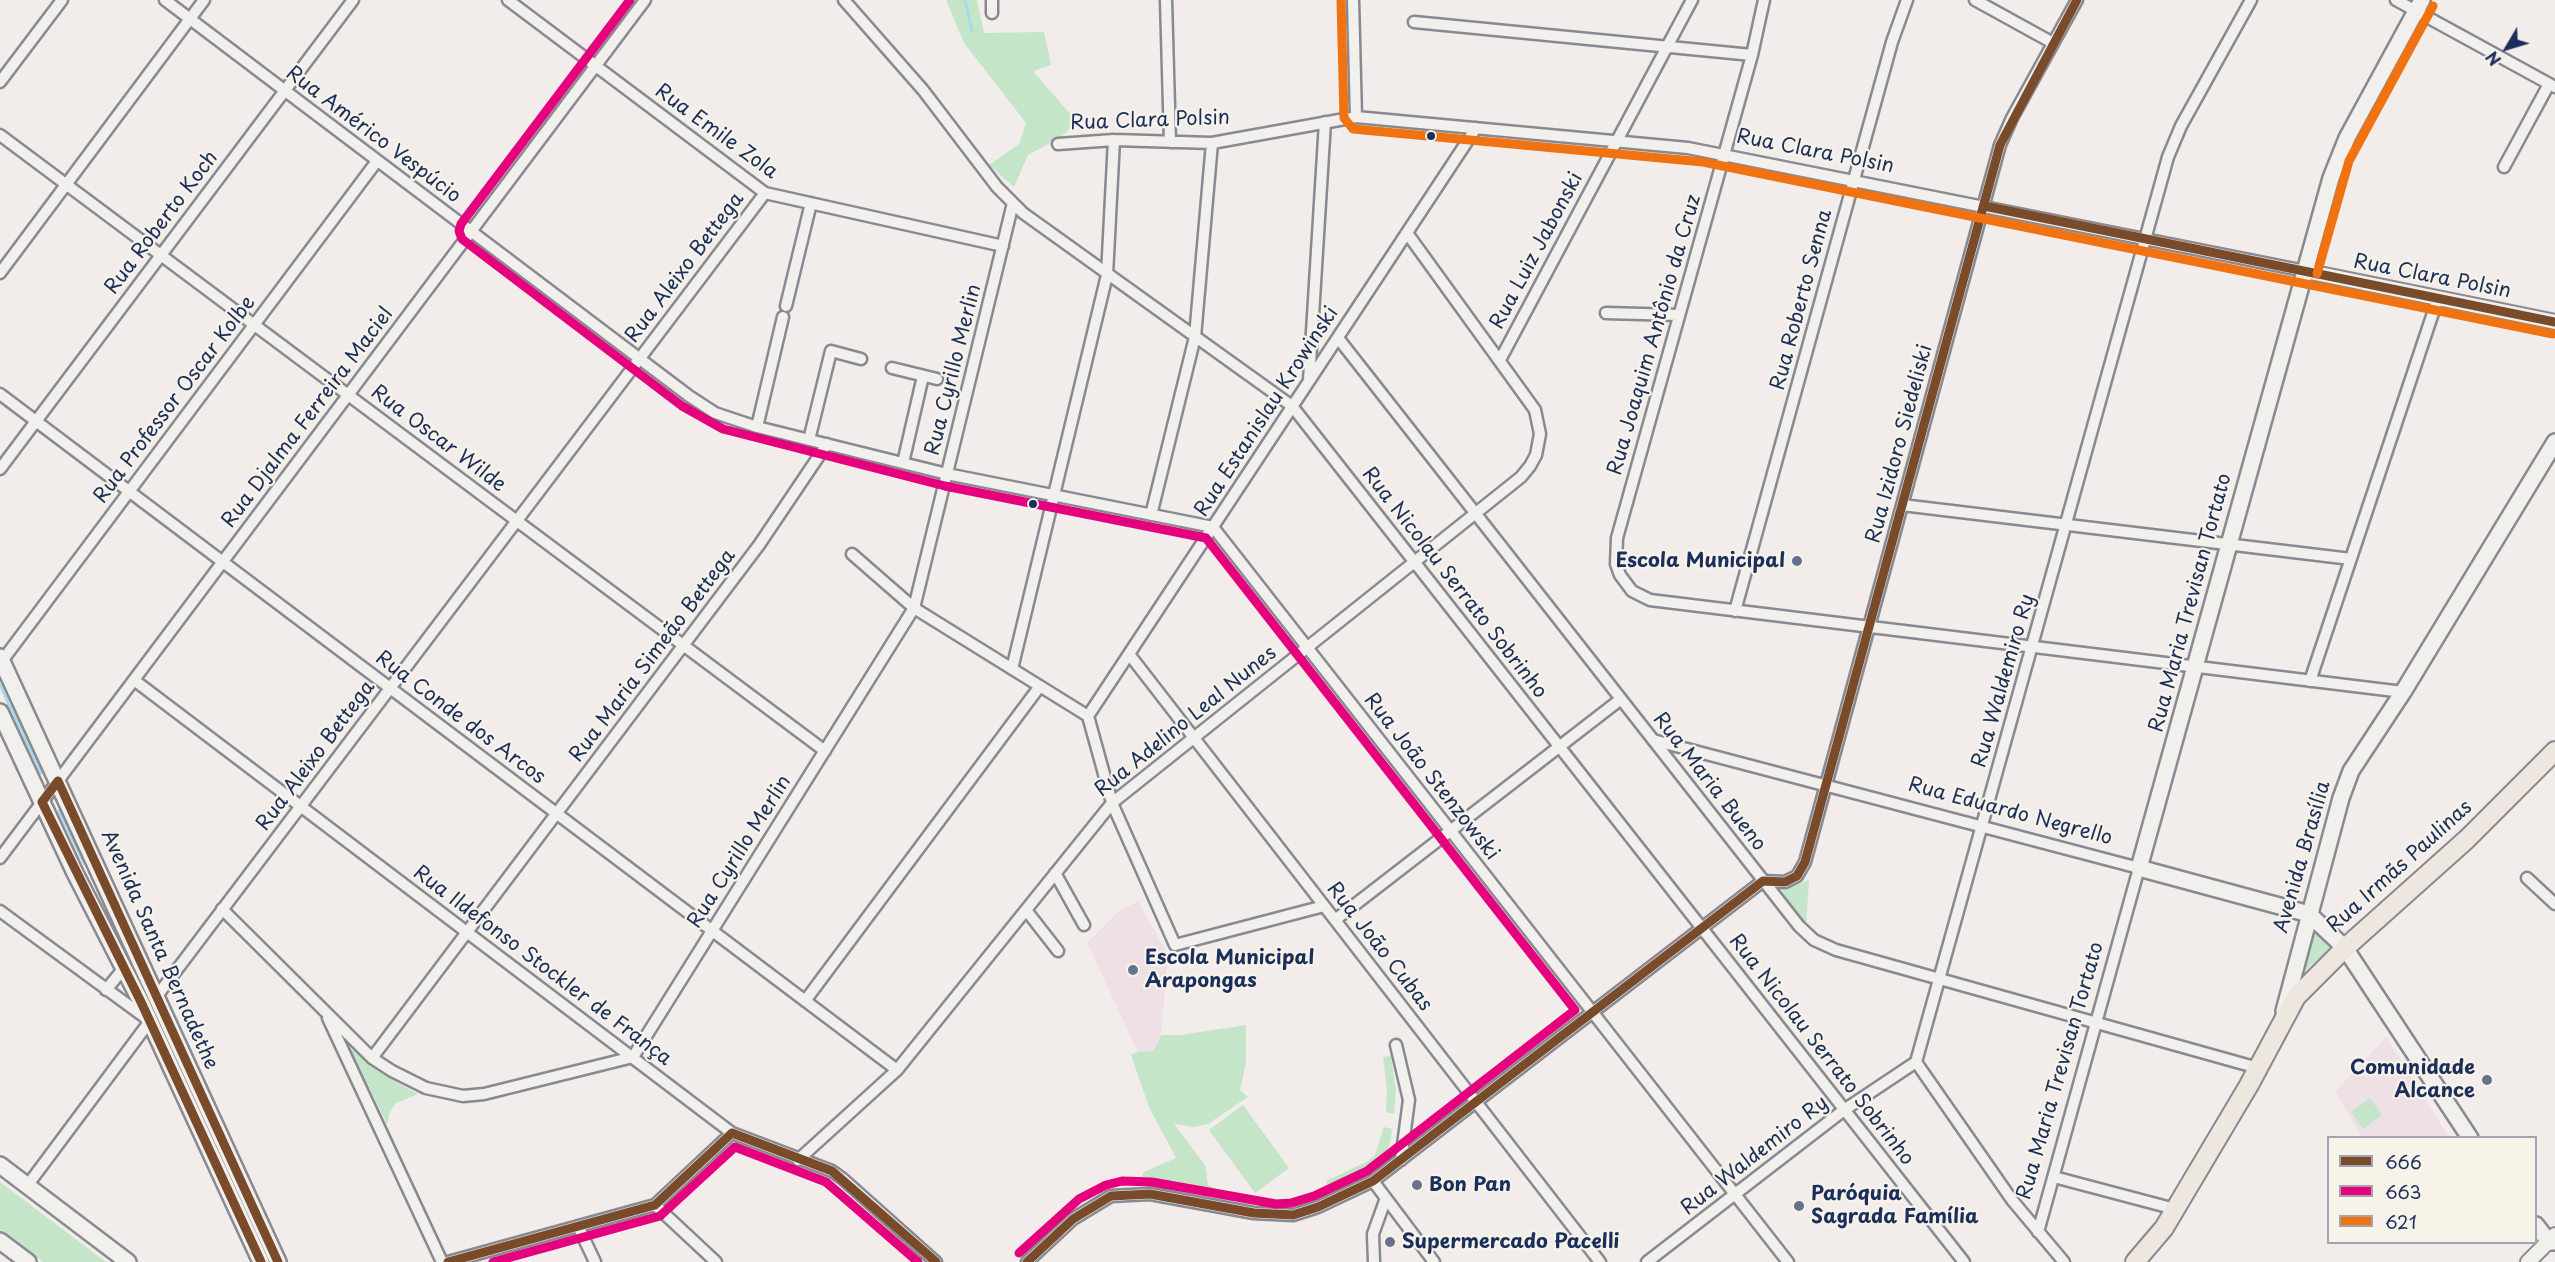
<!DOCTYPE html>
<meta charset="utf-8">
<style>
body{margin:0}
#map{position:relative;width:2555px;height:1262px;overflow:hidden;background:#f2eceb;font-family:"Playpen Sans",sans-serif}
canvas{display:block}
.legend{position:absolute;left:2327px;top:1136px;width:210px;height:108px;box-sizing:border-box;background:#f7f3e8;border:2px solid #9fa5b1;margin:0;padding:8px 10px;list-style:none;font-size:18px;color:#1b2f5e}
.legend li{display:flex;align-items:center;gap:12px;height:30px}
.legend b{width:30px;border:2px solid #9fa5b1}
.north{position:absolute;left:2477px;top:18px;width:60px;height:60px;-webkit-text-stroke:4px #f7f3e8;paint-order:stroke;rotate:232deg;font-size:16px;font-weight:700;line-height:24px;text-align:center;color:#1b2f5e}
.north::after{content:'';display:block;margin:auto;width:21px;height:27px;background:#1b2f5e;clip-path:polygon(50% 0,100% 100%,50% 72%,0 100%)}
</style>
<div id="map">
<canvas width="2555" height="1262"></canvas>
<ul class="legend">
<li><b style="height:8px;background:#7a4b2a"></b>666</li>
<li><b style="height:8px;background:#e5007d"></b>663</li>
<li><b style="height:8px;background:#f17210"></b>621</li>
</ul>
<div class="north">N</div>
</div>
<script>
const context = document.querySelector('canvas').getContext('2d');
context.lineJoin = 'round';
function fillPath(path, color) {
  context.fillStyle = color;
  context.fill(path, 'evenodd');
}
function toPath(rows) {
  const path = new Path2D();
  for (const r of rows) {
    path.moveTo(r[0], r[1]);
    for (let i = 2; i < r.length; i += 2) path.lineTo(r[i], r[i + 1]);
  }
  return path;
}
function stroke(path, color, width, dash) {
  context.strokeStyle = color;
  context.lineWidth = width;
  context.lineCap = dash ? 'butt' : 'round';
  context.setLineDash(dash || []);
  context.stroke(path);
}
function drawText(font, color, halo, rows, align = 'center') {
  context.font = font + ' "Playpen Sans",sans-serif';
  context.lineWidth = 4.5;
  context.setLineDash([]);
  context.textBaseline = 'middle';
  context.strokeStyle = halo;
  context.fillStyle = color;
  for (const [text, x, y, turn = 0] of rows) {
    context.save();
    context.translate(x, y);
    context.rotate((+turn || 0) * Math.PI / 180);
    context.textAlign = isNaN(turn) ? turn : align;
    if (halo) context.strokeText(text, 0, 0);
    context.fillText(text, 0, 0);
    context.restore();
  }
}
const built = toPath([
 [1138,901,1168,955,1161,1035,1154,1051,1138,1052,1087,943,1118,912],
 [2386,1037,2449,1137,2362,1137,2335,1092]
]);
const green = toPath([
 [946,0,977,0,984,33,1044,32,1051,65,1033,71,1077,122,1061,137,1028,155,1014,187,989,165,1019,144,1026,123,964,43],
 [1809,880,1806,927,1779,892],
 [2314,928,2334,946,2303,972],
 [1246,1025,1246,1062,1240,1090,1248,1097,1208,1124,1194,1127,1174,1124,1205,1165,1208,1185,1227,1194,1188,1188,1180,1182,1170,1182,1165,1190,1149,1189,1141,1178,1144,1172,1176,1158,1149,1107,1131,1055,1137,1052,1154,1051,1161,1035,1181,1035],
 [350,1048,394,1081,418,1094,396,1103,390,1112,387,1124],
 [1391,1056,1396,1091,1394,1114,1386,1112,1387,1090,1383,1057],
 [2370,1098,2382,1115,2363,1129,2351,1112],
 [1243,1105,1289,1168,1255,1193,1209,1130],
 [1384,1127,1392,1129,1390,1143,1385,1157,1365,1172,1329,1190,1326,1181,1368,1161,1375,1155],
 [0,1182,106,1262,43,1262,0,1230]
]);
const stream = toPath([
 [965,0,972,31],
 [0,685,41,773],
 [59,811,84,863]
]);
const minor = toPath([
 [165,0,689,396,715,413,757,427,947,474,1213,527,1788,1262],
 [508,0,765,193,1003,246],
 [844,0,923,90,997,187,1023,213,1292,406,1964,1262],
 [1166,0,1170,142],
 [1353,0,1356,117],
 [1764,0,1752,55,1617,538,1616,564,1620,575,1632,591,1650,600,2403,692],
 [1975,0,2053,43],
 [2396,0,2555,87],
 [992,13,992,0],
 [1414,22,1752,55],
 [0,82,62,0],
 [0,135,825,751],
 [1058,144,1114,140,1212,143,1356,117,1688,148,2305,271],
 [2504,167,2549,84],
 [0,273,204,0],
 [786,306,811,203],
 [1606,313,1679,315],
 [1338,338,1799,926,1814,940,1836,950,2258,1068],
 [1500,360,1692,0],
 [892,368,937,379],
 [1309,380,1325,122],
 [0,394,897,1070],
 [757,427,783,317],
 [809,440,831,351,861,359],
 [903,463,923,376],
 [0,469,353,0],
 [1902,505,2351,559],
 [1151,515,1195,337,1212,143],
 [852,554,914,608,1088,716,1112,803,1175,945,1324,906],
 [1735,611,1892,42,1907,0],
 [1129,654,1600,1262],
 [2,661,377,161],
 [1012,669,1107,275,1114,140],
 [134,680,732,1133,832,1171,843,1179,936,1262],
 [2310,681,2438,298],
 [1088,716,1476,128],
 [1653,740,2139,868,2038,1232],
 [0,858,645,0],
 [1055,873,1084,925],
 [2527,878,2555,904],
 [222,909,372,1058,392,1071,426,1088,463,1096,484,1094,633,1057,914,608,1013,203],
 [1026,910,1058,951],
 [0,911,150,1021,27,1186],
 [1335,920,1621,699],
 [106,990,124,968],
 [157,996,765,193],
 [805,1001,1040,686],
 [328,1018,442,1262],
 [1396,1045,1409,1100,1401,1160],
 [372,1058,759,545,827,444],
 [1916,1062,2012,1200,2064,1262],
 [798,1160,897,1070,1112,803,1521,477,1530,466,1536,455,1540,434,1535,410,1407,233],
 [2054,1177,2175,1209],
 [1373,1181,1434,1262],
 [655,1205,716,1262],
 [578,1226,595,1262],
 [448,1262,655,1205,732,1133],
 [1027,1262,1073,1219,1111,1196,1150,1194,1254,1213,1293,1215,1318,1207,1373,1181,1763,881,1785,882,1797,876,1805,862,2000,145,2012,118,2077,0],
 [1374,1262,1373,1234,1386,1198],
 [1647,1262,1844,1110,1916,1062,2168,157,2181,126,2251,0]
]);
const tertiary = toPath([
 [2305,271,2555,322],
 [2528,1262,2555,1235]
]);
const secondary = toPath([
 [2422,0,2347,138,2331,178,2139,868,2309,914,2345,948,2470,1138],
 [0,657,278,1262],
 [0,712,75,873,141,1002,261,1262],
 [2284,1011,2341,798,2351,771,2403,692,2555,442],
 [0,1165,128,1262],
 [2536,1225,2549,1242,2555,1242],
 [0,1241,28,1262]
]);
const primary = toPath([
 [2135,1262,2164,1228,2249,1085,2296,997,2345,948,2467,839,2555,751]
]);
const bus1 = toPath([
 [1984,206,2555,322],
 [261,1262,141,1002,42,802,58,781,278,1262],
 [448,1262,655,1205,732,1133,832,1171,936,1262],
 [1027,1262,1073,1219,1111,1196,1150,1194,1254,1213,1293,1215,1318,1207,1373,1181,1763,881,1785,882,1797,876,1805,862,2000,145,2077,0]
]);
const bus2 = toPath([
 [630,0,461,224,459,231,462,239,682,406,723,429,945,486,1206,538,1575,1010,1367,1171,1314,1196,1291,1203,1276,1204,1152,1182,1122,1181,1106,1185,1079,1199,1019,1253],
 [493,1262,660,1216,735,1147,826,1182,918,1262]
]);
const bus3 = toPath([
 [1341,0,1344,118,1353,129,1703,162,2553,334],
 [2317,274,2349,161,2433,6]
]);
const markers = [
 [1431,136,5,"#1b2f5e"],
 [1033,504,5,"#1b2f5e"],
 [1797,561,6,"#66718f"],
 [1133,970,6,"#66718f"],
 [2487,1080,6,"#66718f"],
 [1417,1185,6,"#66718f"],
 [1799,1206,6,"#66718f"],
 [1390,1242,6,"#66718f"]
];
const streetNames = [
 ["Rua Clara Polsin",1150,121,-2],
 ["Rua Emile Zola",716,132,36],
 ["Rua Américo Vespúcio",373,135,37],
 ["Rua Clara Polsin",1815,152,11],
 ["Rua Roberto Koch",162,223,-53],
 ["Rua Luiz Jabonski",1537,251,-62],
 ["Rua Aleixo Bettega",685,268,-53],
 ["Rua Clara Polsin",2432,277,11],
 ["Rua Roberto Senna",1802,300,-75],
 ["Rua Joaquim Antônio da Cruz",1655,335,-74],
 ["Rua Cyrillo Merlin",954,370,-76],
 ["Rua Professor Oscar Kolbe",175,400,-53],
 ["Rua Estanislau Krowinski",1267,412,-57],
 ["Rua Djalma Ferreira Maciel",308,418,-53],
 ["Rua Oscar Wilde",438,439,37],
 ["Rua Izidoro Siedeliski",1900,444,-75],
 ["Rua Nicolau Serrato Sobrinho",1454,583,52],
 ["Rua Maria Trevisan Tortato",2191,603,-75],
 ["Rua Maria Simeão Bettega",653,656,-53],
 ["Rua Waldemiro Ry",2004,681,-74],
 ["Rua Conde dos Arcos",460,718,37],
 ["Rua Adelino Leal Nunes",1186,722,-39],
 ["Rua Aleixo Bettega",316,756,-53],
 ["Rua João Stenzowski",1431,777,52],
 ["Rua Maria Bueno",1709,782,52],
 ["Rua Eduardo Negrello",2010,812,15],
 ["Rua Cyrillo Merlin",740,852,-58],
 ["Avenida Brasília",2303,857,-74],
 ["Rua Irmãs Paulinas",2400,867,-42],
 ["Rua João Cubas",1379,947,52],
 ["Avenida Santa Bernadethe",159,950,66],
 ["Rua Ildefonso Stockler de França",542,966,37],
 ["Rua Nicolau Serrato Sobrinho",1821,1050,52],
 ["Rua Maria Trevisan Tortato",2061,1071,-74],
 ["Rua Waldemiro Ry",1755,1156,-38]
];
const poiNames = [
 ["Escola Municipal",1785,561,"right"],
 ["Escola Municipal",1145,958],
 ["Arapongas",1145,981],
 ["Comunidade",2475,1068,"right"],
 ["Alcance",2475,1091,"right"],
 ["Bon Pan",1429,1185],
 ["Paróquia",1811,1194],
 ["Sagrada Família",1811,1217],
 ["Supermercado Pacelli",1402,1242]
];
fillPath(built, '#efe0e6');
fillPath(green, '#c4e5c8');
stroke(stream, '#a8daea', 3);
stroke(minor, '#888991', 15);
stroke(tertiary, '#888991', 18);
stroke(secondary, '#888991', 20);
stroke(primary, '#888991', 22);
stroke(minor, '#f2f0ed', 10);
stroke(tertiary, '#f2f0ed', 14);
stroke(secondary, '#f2f0ed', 15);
stroke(primary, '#ede7df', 18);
stroke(bus1, '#7a4b2a', 9);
stroke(bus2, '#e5007d', 9);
stroke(bus3, '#f17210', 9);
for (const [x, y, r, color] of markers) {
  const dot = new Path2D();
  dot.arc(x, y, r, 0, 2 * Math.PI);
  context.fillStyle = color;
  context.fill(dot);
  stroke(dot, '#f7f3e8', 2);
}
drawText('20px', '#1b2f5e', '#f7f3e8', streetNames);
drawText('bold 20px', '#1b2f5e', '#f7f3e8', poiNames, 'left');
</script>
